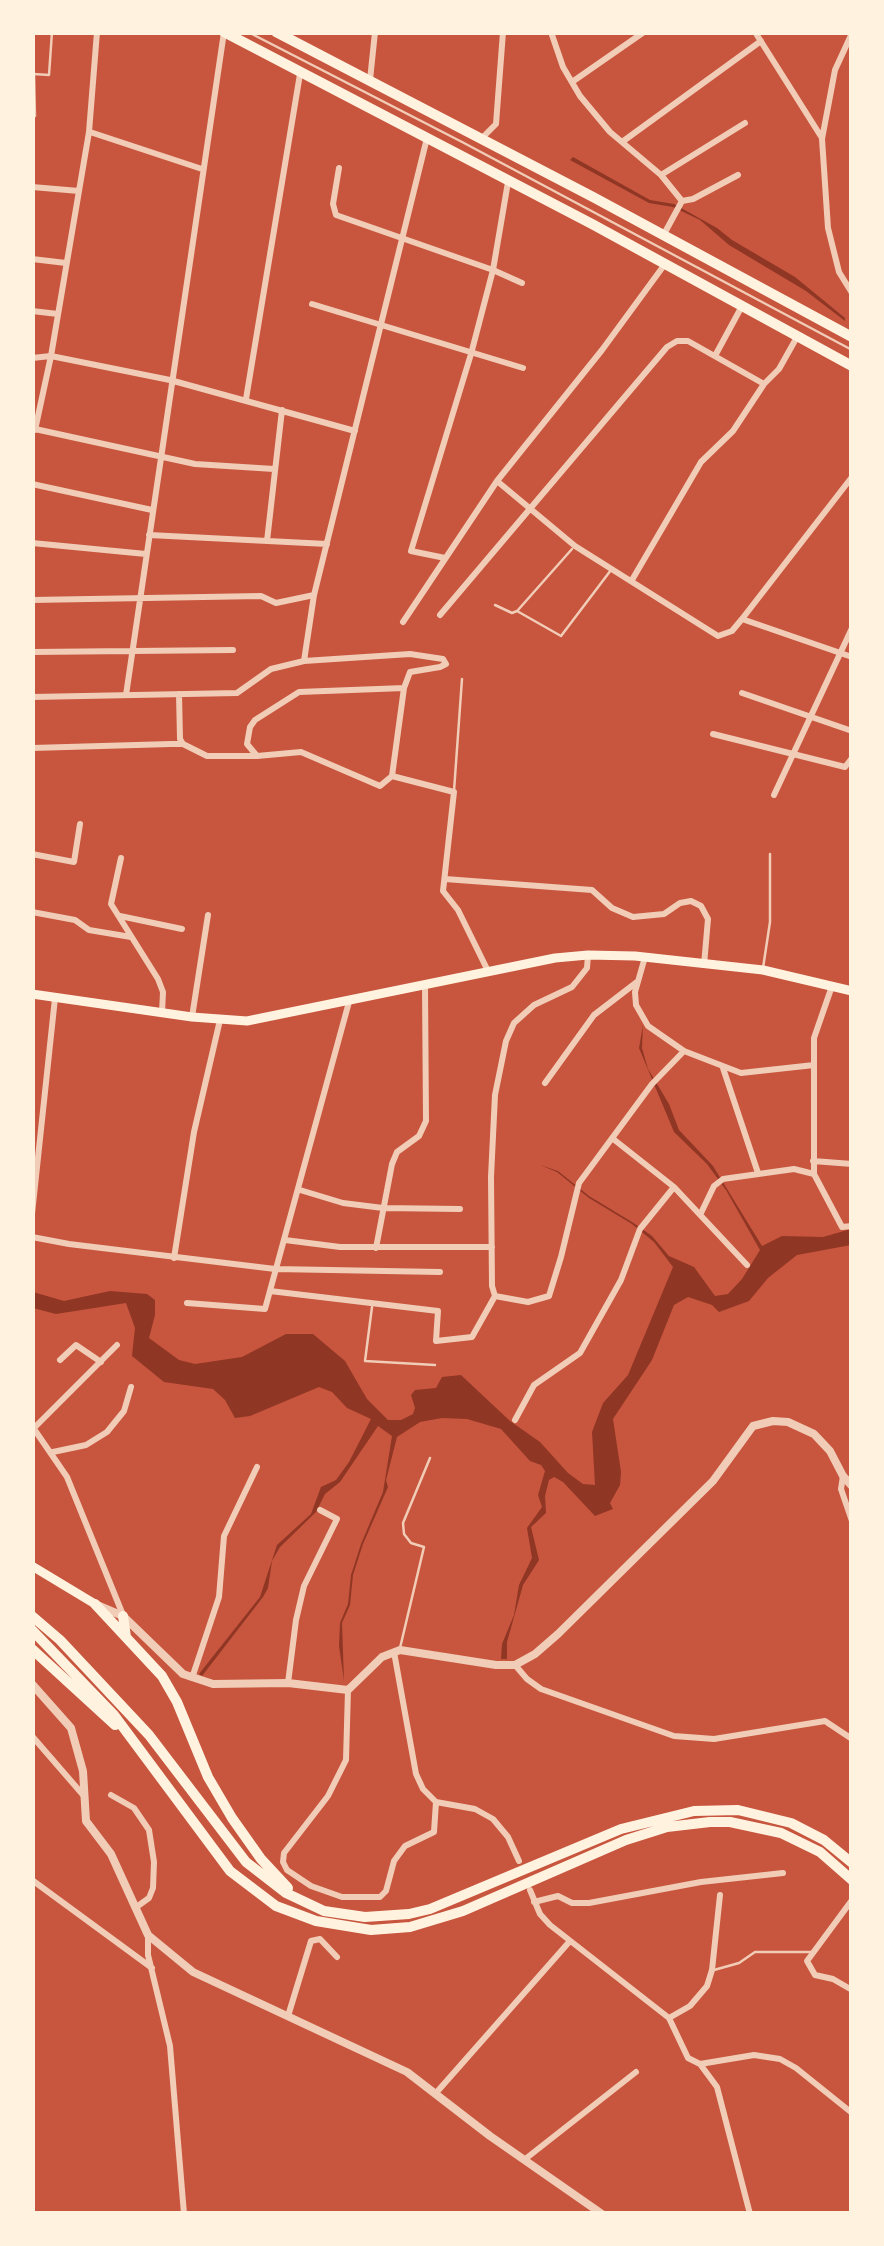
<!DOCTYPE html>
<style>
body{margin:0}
#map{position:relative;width:884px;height:2246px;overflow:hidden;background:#c8553d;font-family:Karla,sans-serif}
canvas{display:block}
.frame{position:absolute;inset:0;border:35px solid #fff3e0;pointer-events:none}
</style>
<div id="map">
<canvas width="884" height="2246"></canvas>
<div class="frame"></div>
</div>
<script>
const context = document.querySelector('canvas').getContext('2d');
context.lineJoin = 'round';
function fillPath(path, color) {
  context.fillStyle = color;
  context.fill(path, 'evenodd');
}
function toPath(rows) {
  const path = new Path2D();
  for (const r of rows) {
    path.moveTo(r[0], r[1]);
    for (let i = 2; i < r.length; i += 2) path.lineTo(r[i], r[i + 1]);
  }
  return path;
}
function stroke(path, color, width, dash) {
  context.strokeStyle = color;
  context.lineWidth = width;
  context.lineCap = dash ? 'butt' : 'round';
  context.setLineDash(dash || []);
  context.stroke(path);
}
const water = toPath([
 [573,157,650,200,674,204,717,228,732,240,795,277,845,318,845,321,806,291,729,245,700,220,673,207,649,203,570,160],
 [643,1025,642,1048,648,1069,669,1104,679,1130,713,1166,762,1246,782,1236,823,1237,851,1229,851,1245,797,1255,768,1278,749,1301,719,1312,712,1305,688,1297,674,1305,652,1360,613,1419,621,1472,620,1485,610,1503,613,1509,595,1516,563,1482,554,1477,549,1480,545,1496,546,1513,531,1527,539,1560,523,1585,507,1642,507,1659,501,1659,502,1644,514,1615,519,1585,532,1558,527,1528,542,1507,538,1495,545,1471,541,1465,530,1461,501,1429,467,1419,442,1418,420,1422,397,1437,386,1480,388,1487,363,1544,353,1575,350,1605,342,1623,344,1681,339,1646,340,1623,348,1604,351,1575,361,1544,383,1492,392,1436,378,1426,340,1482,325,1494,316,1512,280,1547,272,1561,268,1588,263,1597,202,1676,199,1674,260,1597,277,1545,311,1514,321,1487,336,1480,349,1462,371,1419,347,1408,332,1392,319,1387,250,1416,235,1418,225,1400,213,1389,164,1382,132,1356,135,1328,126,1303,56,1314,33,1308,33,1292,64,1301,110,1291,147,1294,155,1300,155,1315,149,1338,179,1360,195,1364,242,1357,286,1334,313,1334,345,1361,367,1399,388,1420,401,1420,413,1414,415,1408,411,1395,415,1390,436,1388,442,1377,461,1375,510,1421,540,1442,568,1473,583,1484,595,1485,592,1432,603,1403,628,1375,673,1267,654,1242,632,1224,589,1198,557,1172,540,1165,558,1171,589,1196,632,1222,652,1236,669,1256,694,1267,715,1296,728,1294,742,1279,760,1250,726,1190,707,1164,674,1132,639,1048]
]);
const service = toPath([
 [248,32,464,143,852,350],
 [35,116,34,74,49,75,52,32],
 [495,605,512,613,517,611,561,636,611,570],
 [518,610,572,549],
 [454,791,462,679],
 [763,968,770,922,770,854],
 [372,1307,365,1361,435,1365],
 [400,1648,424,1547,411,1543,404,1534,403,1523,430,1458],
 [714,1970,739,1963,755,1952,811,1952]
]);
const minor = toPath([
 [551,32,563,67,580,96,610,132,661,175,682,201,663,236],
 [755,32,822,138],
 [852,33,835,70,822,139,828,228,839,272,852,293],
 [370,80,375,32],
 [572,82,644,32],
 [90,132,202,169],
 [481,139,496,124,503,32],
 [622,142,761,41],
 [339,168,333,204,336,215,493,270,522,283],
 [661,175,745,123],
 [32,187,79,191],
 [682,201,693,199,738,175],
 [32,259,66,263],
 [312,304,523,368],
 [32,311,58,314],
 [716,354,742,306],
 [32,358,51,356,170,380,355,431],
 [246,399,300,74],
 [35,429,195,464,274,469],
 [35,430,51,356,89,132,97,32],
 [497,481,575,546,718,636,732,631,742,619,852,477],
 [32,484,152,510],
 [149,535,327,544],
 [267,541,282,410],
 [32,543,146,554],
 [445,558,411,551,471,354,493,270,508,182],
 [632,580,701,462,733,431,764,384,779,369,797,337],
 [32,600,261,596,276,603,314,595],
 [440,615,667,347,677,341,688,341,764,384],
 [742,619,852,657],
 [403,622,497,481,602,350,665,264],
 [32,652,233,650],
 [304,661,314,595,427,138],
 [404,688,392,776,380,786,301,752,257,756,247,744,250,727,255,720,299,692,404,688],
 [742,693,852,731],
 [179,694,180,739,183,744],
 [126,695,224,32],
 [32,697,237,693,271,669,304,661,410,654,443,659,446,664,440,667,410,672,404,688],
 [713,734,845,767,852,758],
 [32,748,171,744,183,744,207,756,257,756],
 [392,776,454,792,443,891,458,910,488,971],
 [774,795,852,628],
 [32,854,74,862,80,824],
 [121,858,111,904,158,979,163,992,162,1013],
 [445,879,592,890,612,908,633,917,664,914,680,903,691,901,701,906,708,919,704,965],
 [32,912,75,920,89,930,131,937],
 [120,916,182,929],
 [645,957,635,992,636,1005,648,1026,684,1051,741,1073,814,1065],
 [832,986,814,1038,814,1174,842,1227,852,1226],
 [192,1017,208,915],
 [723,1068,758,1173],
 [545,1083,594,1015,637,982],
 [612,1138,674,1187,747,1265],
 [813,1161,852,1164],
 [300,1190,343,1203,383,1208,460,1209],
 [701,1213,714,1186,723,1179,794,1169,814,1174],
 [32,1214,55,998],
 [32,1237,69,1244,275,1269,440,1272],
 [285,1240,340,1247,492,1247],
 [376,1248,392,1164,397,1152,419,1136,426,1121,425,986],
 [174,1258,194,1132,220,1020],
 [270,1291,438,1311,436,1341,472,1337,495,1296,492,1286,491,1177,495,1095,506,1041,514,1023,534,1005,572,987,587,968,588,955],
 [495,1296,528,1302,549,1296,561,1257,579,1183,652,1084,684,1051],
 [187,1303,265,1309,349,1002],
 [60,1360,76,1345,101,1362],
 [515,1420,534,1385,580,1353,621,1280,640,1229,674,1187],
 [32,1426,67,1477,123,1615],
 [34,1428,117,1345],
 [53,1452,86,1445,107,1432,124,1411,131,1387],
 [843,1476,841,1489,852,1521],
 [394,1652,416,1774,423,1789,436,1802,475,1809,493,1819,508,1837,519,1861],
 [515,1665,527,1679,541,1689,674,1736,714,1739,825,1721,852,1739],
 [192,1678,219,1597,224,1536,257,1467],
 [288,1683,296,1620,304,1586,337,1519,320,1510],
 [348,1690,346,1760,328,1796,284,1853,283,1862,287,1870,311,1886,342,1897,380,1897,386,1891,394,1861,405,1846,434,1832,436,1802],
 [32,1736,84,1796],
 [111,1795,134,1808,149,1830,154,1862,153,1888,149,1898,135,1908],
 [32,1880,152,1968],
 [530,1890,540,1914,550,1925,669,2018,688,2058,700,2064,717,2087,750,2214],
 [852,1900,807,1961,815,1975,833,1979,852,1990],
 [534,1902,558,1896,572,1903,589,1903,701,1882,783,1873],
 [148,1935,148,1955,170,2046,184,2214],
 [288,2016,311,1941,320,1939,337,1957],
 [669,2018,690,2006,707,1986,712,1970,720,1895],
 [700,2064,754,2055,780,2059,796,2068,852,2113],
 [436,2093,570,1941],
 [524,2160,636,2072]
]);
const tertiary = toPath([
 [97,1605,123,1616,183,1674,213,1684,288,1683,348,1690,382,1657,400,1650,496,1665,515,1665,535,1654,558,1634,713,1481,753,1426,773,1421,788,1422,814,1434,830,1451,843,1476,852,1486],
 [32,1684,71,1728,83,1771,86,1821,111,1854,148,1935,193,1972,407,2072,490,2136,602,2214]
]);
const secondary = toPath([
 [32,994,192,1017,247,1021,555,958,588,955,635,956,763,970,852,991],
 [32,1566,95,1604]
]);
const primary = toPath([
 [224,32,592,224,852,366],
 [276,32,593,197,852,337]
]);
const trunk = toPath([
 [95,1604,162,1676,177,1702,208,1777,232,1818,261,1859,288,1888],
 [32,1616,60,1640,149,1735,246,1862,286,1893,324,1911,365,1917,409,1914,430,1909,621,1829,694,1811,738,1810,791,1823,824,1840,852,1863],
 [123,1616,126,1637],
 [32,1630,114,1715,230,1871,276,1906,316,1921,371,1930,410,1927,463,1911,626,1840,667,1827,710,1822,730,1822,781,1833,820,1852,852,1880],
 [32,1649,115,1725]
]);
fillPath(water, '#8f3625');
stroke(service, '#f1ccb7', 2.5);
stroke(minor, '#f1ccb7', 6);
stroke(tertiary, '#f1ccb7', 8);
stroke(secondary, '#fff3e0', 9);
stroke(primary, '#fff3e0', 10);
stroke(trunk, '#fff3e0', 10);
</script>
